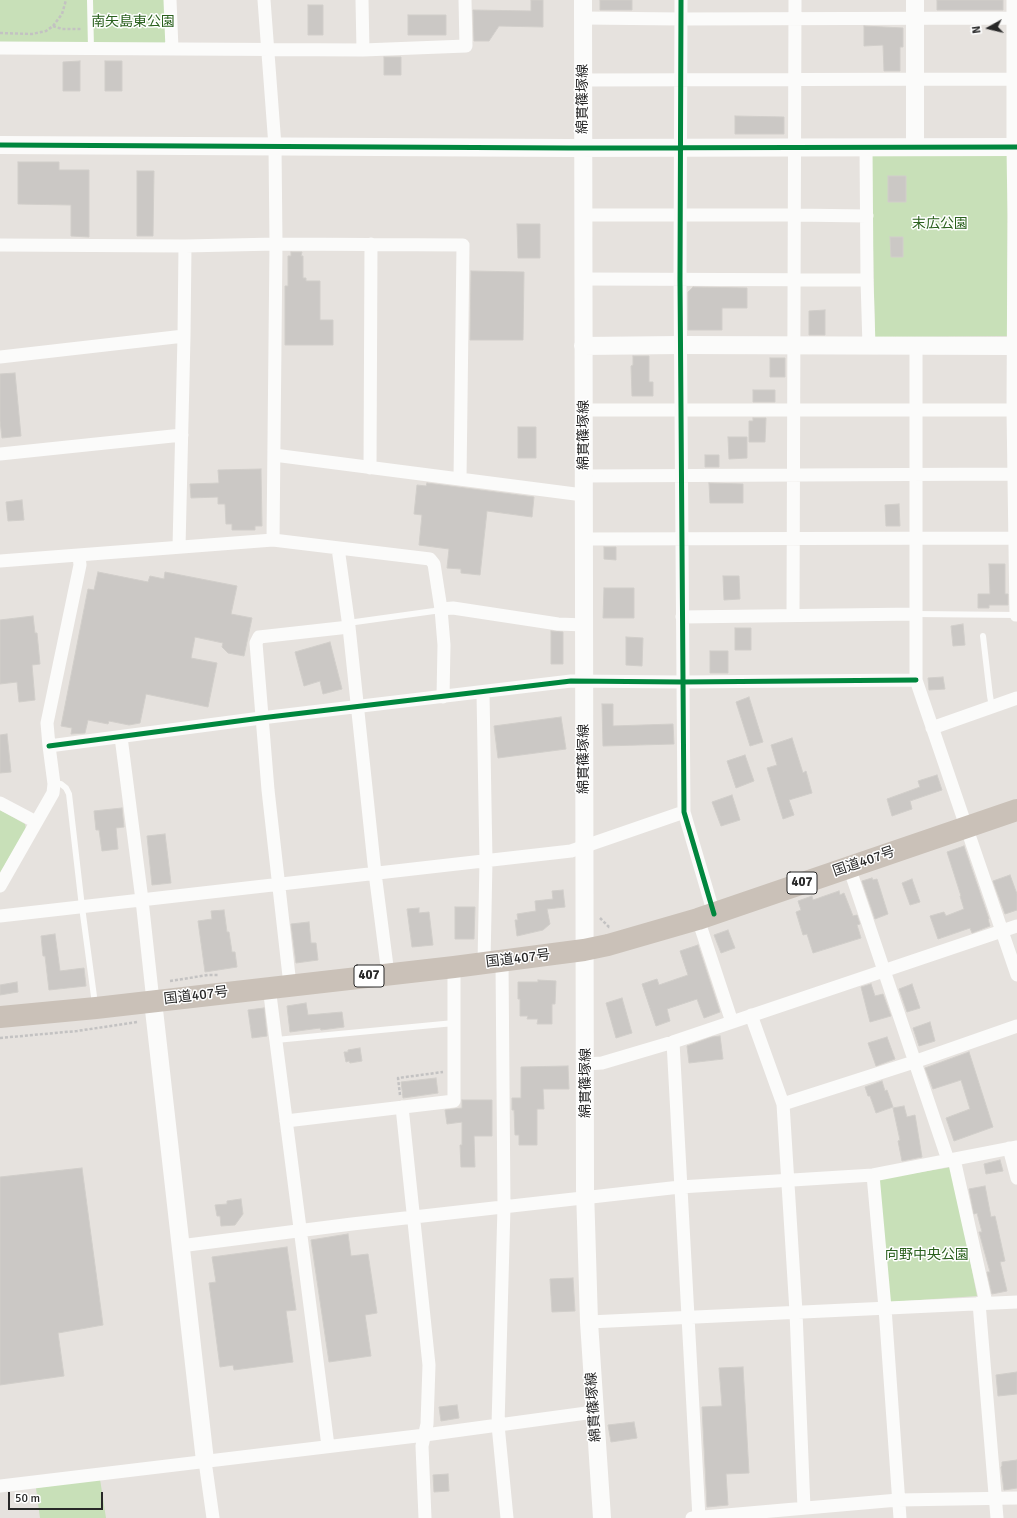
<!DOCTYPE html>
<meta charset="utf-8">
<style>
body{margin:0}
#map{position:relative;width:1017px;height:1518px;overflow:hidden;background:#e6e2de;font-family:Signika,sans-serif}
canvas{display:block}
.north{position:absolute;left:969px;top:8px;width:40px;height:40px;-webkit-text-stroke:3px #fff;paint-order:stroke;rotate:262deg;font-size:11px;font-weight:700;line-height:16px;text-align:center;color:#282828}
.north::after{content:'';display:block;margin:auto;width:14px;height:18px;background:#282828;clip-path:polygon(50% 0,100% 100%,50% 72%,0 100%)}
.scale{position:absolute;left:8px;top:1492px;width:95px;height:18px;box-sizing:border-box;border:2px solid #282828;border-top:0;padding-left:5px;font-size:12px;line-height:14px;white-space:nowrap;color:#282828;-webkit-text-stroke:3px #fff;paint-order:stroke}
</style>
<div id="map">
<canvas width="1017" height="1518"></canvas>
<div class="north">N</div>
<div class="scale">50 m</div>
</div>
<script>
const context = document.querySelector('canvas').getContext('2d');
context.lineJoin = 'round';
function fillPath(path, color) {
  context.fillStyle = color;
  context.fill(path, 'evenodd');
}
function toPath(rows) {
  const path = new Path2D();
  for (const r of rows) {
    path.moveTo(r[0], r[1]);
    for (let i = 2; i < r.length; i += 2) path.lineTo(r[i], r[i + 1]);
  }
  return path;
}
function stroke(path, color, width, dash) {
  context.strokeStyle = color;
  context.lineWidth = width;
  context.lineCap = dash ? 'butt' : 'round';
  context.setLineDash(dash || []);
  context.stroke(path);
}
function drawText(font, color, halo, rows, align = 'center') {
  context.font = font + ' Signika,"Noto Sans JP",sans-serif';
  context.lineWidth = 3;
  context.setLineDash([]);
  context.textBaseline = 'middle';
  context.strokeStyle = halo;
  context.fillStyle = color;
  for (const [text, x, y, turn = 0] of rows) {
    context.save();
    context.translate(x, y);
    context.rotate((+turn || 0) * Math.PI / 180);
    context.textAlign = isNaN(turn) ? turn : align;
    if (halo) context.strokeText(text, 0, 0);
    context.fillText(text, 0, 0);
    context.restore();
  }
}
const green = toPath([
 [0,0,165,0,167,44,0,42],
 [1008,155,1007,336,875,337,871,156],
 [0,810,25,824,26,829,0,873],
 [952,1167,977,1296,890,1302,878,1179],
 [100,1479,106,1518,40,1518,36,1488]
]);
const building = toPath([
 [531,0,543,0,543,27,499,26,489,41,474,41,473,10,531,11,531,0],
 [600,0,632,0,632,10,600,10,600,0],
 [937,0,1003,0,1003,10,937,10,937,0],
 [308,5,323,5,323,35,308,35,308,5],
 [408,15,446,15,446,35,408,35,408,15],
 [864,26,903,28,903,47,900,47,900,71,884,71,883,45,864,46,864,26],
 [384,57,401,57,401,75,384,75,384,57],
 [80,61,80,91,63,91,63,62,80,61],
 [105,61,122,61,122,91,105,91,105,61],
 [735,116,784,117,784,134,735,134,735,116],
 [18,162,59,162,59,170,89,170,89,237,71,236,71,205,18,204,18,162],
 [137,171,154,171,153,236,137,236,137,171],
 [888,176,906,176,906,202,888,202,888,176],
 [517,224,540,224,540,258,518,258,517,224],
 [890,237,903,237,903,257,891,257,890,237],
 [291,252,302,252,301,256,303,256,303,278,306,278,306,281,320,281,320,320,333,320,333,345,285,345,285,286,288,286,288,256,291,256,291,252],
 [471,271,524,272,523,340,470,340,471,271],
 [693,287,747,288,747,308,722,308,722,330,688,330,688,292,693,287],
 [825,310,825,335,809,335,809,311,825,310],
 [633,356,649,356,649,382,653,382,653,396,632,396,631,366,633,365,633,356],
 [770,358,785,358,785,377,770,377,770,358],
 [15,373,21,436,2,438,0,421,0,374,15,373],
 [753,390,775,390,775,402,753,402,753,390],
 [753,418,766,418,765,442,749,442,749,421,753,421,753,418],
 [518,427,536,427,536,458,518,458,518,427],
 [728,437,747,437,747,458,729,459,728,437],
 [705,455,719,455,719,467,705,467,705,455],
 [261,469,262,526,255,526,255,530,232,530,232,524,226,524,225,504,218,504,218,497,191,498,190,484,219,483,218,470,261,469],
 [427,483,534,497,532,517,487,511,480,575,461,573,461,569,447,568,449,549,419,545,422,515,414,514,417,485,426,486,427,483],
 [709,483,743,484,743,503,710,503,709,483],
 [22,500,24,520,8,521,6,502,22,500],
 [899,504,900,526,886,526,885,505,899,504],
 [604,547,616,547,616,560,604,559,604,547],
 [989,564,1005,564,1005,594,1008,594,1008,605,989,605,989,608,978,608,978,594,990,594,989,564],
 [98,572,148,582,150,576,164,579,165,572,237,586,231,614,252,618,244,656,228,653,222,647,223,643,195,637,191,658,217,663,208,707,146,694,140,723,129,725,109,721,108,724,88,720,85,733,71,734,72,728,61,726,88,589,94,590,98,572],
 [723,576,739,576,740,599,724,600,723,576],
 [604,588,634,588,634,618,603,618,604,588],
 [33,616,35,633,37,633,40,664,32,665,35,700,19,702,17,682,0,684,0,620,33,616],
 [963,624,965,645,953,646,951,626,963,624],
 [735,628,751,628,751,650,735,650,735,628],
 [551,631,563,632,563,664,551,664,551,631],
 [626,637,643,638,642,666,626,665,626,637],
 [330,642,342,689,323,694,320,681,304,686,295,652,330,642],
 [710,651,728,651,728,673,710,673,710,651],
 [943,677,945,689,929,690,928,678,943,677],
 [749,697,763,742,750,746,736,702,749,697],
 [602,704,613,704,613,726,673,724,674,744,603,746,602,704],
 [561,717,566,749,498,758,494,726,561,717],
 [7,734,11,772,0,773,0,735,7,734],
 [792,738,803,773,806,771,812,793,789,800,794,815,783,819,767,768,777,765,771,745,792,738],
 [745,755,754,781,736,788,727,761,745,755],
 [937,775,942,790,910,801,912,809,892,816,887,799,920,787,918,781,937,775],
 [732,795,740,820,721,826,712,802,732,795],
 [122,808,124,827,116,828,118,849,102,851,99,830,96,830,94,811,122,808],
 [165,834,171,883,152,885,147,836,165,834],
 [964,846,989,919,988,919,990,926,972,933,970,928,938,939,930,916,944,912,946,916,964,909,960,896,961,896,947,852,964,846],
 [1010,875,1017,894,1017,910,1005,914,993,881,1010,875],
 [872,878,873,880,877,879,888,914,875,919,862,881,872,878],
 [912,879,920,902,910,905,902,883,912,879],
 [563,890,565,907,547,909,550,924,543,930,517,936,515,920,518,920,517,914,536,911,535,901,553,899,552,891,563,890],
 [839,891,840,895,844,893,853,916,857,915,860,924,857,925,861,938,813,953,807,934,803,935,796,912,801,910,798,901,812,896,813,900,839,891],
 [455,907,475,907,474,939,455,939,455,907],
 [419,908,419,913,429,912,433,945,412,947,407,909,419,908],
 [224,910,227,932,229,932,232,952,235,952,237,967,205,972,198,921,212,919,211,911,224,910],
 [309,922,311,943,316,943,318,960,296,963,291,924,309,922],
 [728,930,735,948,721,953,714,935,728,930],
 [55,934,60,971,84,968,86,986,49,990,45,956,43,956,41,936,55,934],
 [698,945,720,1012,704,1018,697,999,667,1009,670,1021,656,1026,642,984,657,979,659,985,688,975,680,951,698,945],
 [538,980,556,981,555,1004,552,1004,552,1024,537,1024,538,1019,527,1019,528,1016,520,1016,520,999,518,999,518,982,538,982,538,980],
 [17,982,18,992,0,995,0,985,17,982],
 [871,984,875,996,883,994,891,1016,870,1022,861,987,871,984],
 [912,984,920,1008,907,1012,899,989,912,984],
 [622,998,632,1033,616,1038,606,1003,622,998],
 [306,1003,308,1015,342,1012,344,1027,321,1030,320,1028,290,1032,287,1006,306,1003],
 [264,1008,267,1036,252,1038,248,1010,264,1008],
 [930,1022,935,1041,919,1046,913,1028,930,1022],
 [720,1036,723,1059,689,1063,687,1046,712,1037,720,1036],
 [887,1037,895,1059,876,1066,868,1043,887,1037],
 [360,1048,362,1061,350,1063,349,1061,346,1062,344,1052,348,1052,348,1050,360,1048],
 [969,1052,993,1127,954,1141,946,1118,970,1109,961,1080,933,1089,925,1068,969,1052],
 [568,1066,569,1089,543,1089,544,1109,537,1109,537,1145,519,1145,519,1135,515,1135,514,1110,512,1110,512,1098,521,1098,521,1067,568,1066],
 [436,1078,438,1093,403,1098,401,1082,436,1078],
 [882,1081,885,1091,887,1090,893,1107,876,1113,870,1096,868,1096,865,1087,882,1081],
 [462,1100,492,1100,492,1136,474,1136,475,1167,461,1167,460,1145,462,1145,462,1122,447,1124,445,1110,462,1108,462,1100],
 [904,1106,907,1117,915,1115,922,1157,902,1161,898,1141,900,1140,893,1108,904,1106],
 [1000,1160,1003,1171,986,1174,984,1164,1000,1160],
 [82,1168,103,1325,58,1333,64,1376,0,1385,0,1177,82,1168],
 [985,1186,991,1217,995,1216,1005,1261,1000,1262,1007,1291,992,1294,987,1272,990,1272,979,1232,982,1232,977,1213,974,1214,969,1189,985,1186],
 [241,1199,243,1214,235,1225,221,1226,220,1216,217,1216,215,1205,227,1204,227,1201,241,1199],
 [348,1234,351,1256,368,1254,377,1313,365,1315,371,1356,329,1362,311,1240,348,1234],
 [287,1247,296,1310,286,1311,293,1362,234,1370,233,1365,220,1367,209,1283,216,1282,212,1257,287,1247],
 [573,1278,575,1311,552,1312,550,1279,573,1278],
 [743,1367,749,1473,726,1474,728,1505,707,1507,702,1407,722,1406,719,1368,743,1367],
 [1017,1372,1017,1394,998,1396,996,1375,1017,1372],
 [457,1405,459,1418,441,1421,439,1407,457,1405],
 [634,1422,637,1438,611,1442,608,1425,634,1422],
 [1017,1460,1017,1488,1004,1490,1001,1467,1002,1466,1002,1462,1017,1460],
 [448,1474,449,1491,434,1492,433,1475,448,1474]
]);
const path = toPath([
 [53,26,62,29,82,29],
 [0,33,32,34,46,31,53,26,62,14,66,0],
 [600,918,609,927,611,927],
 [170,981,208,975,219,975],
 [0,1038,77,1031,137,1022],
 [400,1095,398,1078,443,1072]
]);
const lane = toPath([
 [90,0,91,49],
 [916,614,1017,615],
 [348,623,434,611,441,609],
 [983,636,990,696,992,707],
 [54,784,61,784,66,788,69,794,82,907,95,1004],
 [276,1040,454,1023]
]);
const street = toPath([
 [170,0,172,49],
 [264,0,275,146,276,244,273,540],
 [362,0,363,50],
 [681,0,680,279,684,812,714,914],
 [1013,0,1013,147,1014,216,1013,410,1016,615],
 [583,18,681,19,1017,18],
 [0,48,363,50,466,46,465,0],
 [583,80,1017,79],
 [866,147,867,280,869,346],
 [583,215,794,215,867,216],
 [0,245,185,246,276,244,463,245,460,479],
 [583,279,867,280],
 [916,346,916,680,1017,975],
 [0,357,184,336],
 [584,410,1017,410],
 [0,454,182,435],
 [274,455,583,495],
 [370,468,371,244],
 [583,476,1017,474],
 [584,539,1017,538],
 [179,547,184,336,185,246],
 [338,548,349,627,375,873,388,974],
 [0,561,273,540,430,559,434,564,441,609,444,645,443,697],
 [441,609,453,608,558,624,585,625],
 [793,615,795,0],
 [682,617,916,614],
 [483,693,486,860,484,963],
 [932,728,1017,698],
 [121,737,142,900,153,1001],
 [49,746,261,718,571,681,682,682,916,680],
 [0,803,36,822],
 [849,867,948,1160],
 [0,886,53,793,54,784,49,746,47,723,80,565,79,556],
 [0,916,571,851,684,812],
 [698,919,732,1022],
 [502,961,504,1207,498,1425,507,1518],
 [290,985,268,790,256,643,259,637,349,627],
 [269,987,328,1446],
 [751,1015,783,1104,796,1312,804,1508],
 [673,1042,699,1518],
 [586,1064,602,1063,673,1042,1017,926],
 [783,1104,914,1062,1017,1026],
 [402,1107,429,1365,427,1424,422,1446,425,1518],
 [286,1121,454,1101,454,967],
 [1009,1148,1017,1178],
 [954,1159,986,1303],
 [873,1175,885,1308,900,1518],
 [180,1246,352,1224,680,1187,873,1175,1017,1147],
 [979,1303,997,1518],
 [589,1322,1017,1302],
 [205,1461,213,1518],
 [0,1486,425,1435,594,1412],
 [692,1518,898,1500,1017,1498]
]);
const secondary = toPath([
 [583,0,585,1189,589,1322,602,1518],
 [915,0,915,147],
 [0,145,569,148,1017,147],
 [583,346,680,345,1014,346],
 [153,1001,205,1461]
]);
const highway = toPath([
 [0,1017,96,1008,454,967,584,950,608,945,698,919,1017,810]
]);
const cycleway = toPath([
 [681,0,680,279,684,812,714,914],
 [0,145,569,148,1017,147],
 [49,746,261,718,571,681,682,682,916,680]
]);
const shields = [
 [802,883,30],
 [369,976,30]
];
const shieldNames = [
 ["407",802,883],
 ["407",369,976]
];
const parkNames = [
 ["南矢島東公園",133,22],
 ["末広公園",940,224],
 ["向野中央公園",927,1255]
];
const streetNames = [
 ["綿貫篠塚線",583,99,-90],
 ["綿貫篠塚線",584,435,-90],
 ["綿貫篠塚線",584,759,-90],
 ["国道407号",864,862,-19],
 ["国道407号",518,959,-7],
 ["国道407号",196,996,-7],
 ["綿貫篠塚線",586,1083,-90],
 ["綿貫篠塚線",594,1407,-94]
];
fillPath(green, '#c8e0b8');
fillPath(building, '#cbc8c5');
stroke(building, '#d1ceca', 1);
stroke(path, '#c3c2c2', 2.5, [3, 2]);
stroke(lane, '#fbfbfa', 6);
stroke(street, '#fbfbfa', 13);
stroke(secondary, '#fbfbfa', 18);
stroke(highway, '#cac1b8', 22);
stroke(cycleway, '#00873e', 5);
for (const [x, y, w] of shields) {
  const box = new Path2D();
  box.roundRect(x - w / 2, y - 11, w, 22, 3);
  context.fillStyle = '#fff';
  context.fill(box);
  stroke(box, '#282828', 1);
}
drawText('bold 13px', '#282828', null, shieldNames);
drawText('14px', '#2a601d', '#fff', parkNames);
drawText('14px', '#282828', '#fff', streetNames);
</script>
